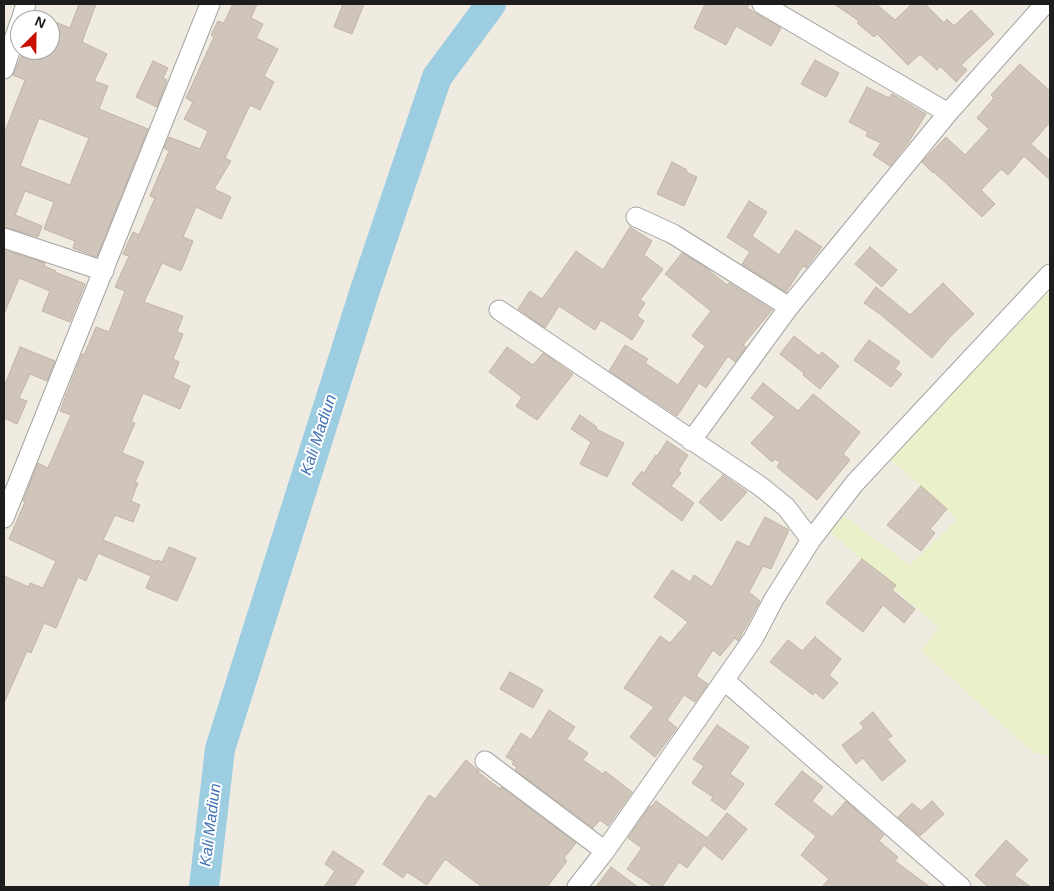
<!DOCTYPE html>
<style>
body{margin:0}
#map{position:relative;width:1054px;height:891px;overflow:hidden;background:#efebe1;font-family:Arial,sans-serif}
canvas{display:block}
.frame{position:absolute;inset:0;border:5px solid #1d1d1d;pointer-events:none}
.north{position:absolute;left:10px;top:10px;width:50px;height:50px;box-sizing:border-box;background:#fff;border:1px solid #a5a5a5;border-radius:50%;rotate:23deg;font-size:14px;font-weight:700;line-height:20px;text-align:center;color:#1d1d1d}
.north::after{content:'';display:block;margin:auto;width:18px;height:22px;background:#c90f00;clip-path:polygon(50% 0,100% 100%,50% 72%,0 100%)}
</style>
<div id="map">
<canvas width="1054" height="891"></canvas>
<div class="frame"></div>
<div class="north">N</div>
</div>
<script>
const context = document.querySelector('canvas').getContext('2d');
context.lineJoin = 'round';
function fillPath(path, color) {
  context.fillStyle = color;
  context.fill(path, 'evenodd');
}
function toPath(rows) {
  const path = new Path2D();
  for (const r of rows) {
    path.moveTo(r[0], r[1]);
    for (let i = 2; i < r.length; i += 2) path.lineTo(r[i], r[i + 1]);
  }
  return path;
}
function stroke(path, color, width, dash) {
  context.strokeStyle = color;
  context.lineWidth = width;
  context.lineCap = dash ? 'butt' : 'round';
  context.setLineDash(dash || []);
  context.stroke(path);
}
function drawText(font, color, halo, rows, align = 'center') {
  context.font = font + ' Arial,sans-serif';
  context.lineWidth = 4;
  context.setLineDash([]);
  context.textBaseline = 'middle';
  context.strokeStyle = halo;
  context.fillStyle = color;
  for (const [text, x, y, turn = 0] of rows) {
    context.save();
    context.translate(x, y);
    context.rotate((+turn || 0) * Math.PI / 180);
    context.textAlign = isNaN(turn) ? turn : align;
    if (halo) context.strokeText(text, 0, 0);
    context.fillText(text, 0, 0);
    context.restore();
  }
}
const farmland = toPath([
 [1050,291,1050,756,1034,753,921,651,939,628,829,531,844,516,910,565,957,519,889,458]
]);
const river = toPath([
 [204,887,220,749,364,293,437,77,491,4]
]);
const building = toPath([
 [79,4,96,4,82,42,107,54,94,81,108,86,99,109,148,129,97,257,73,248,75,241,44,229,54,202,25,191,15,215,42,226,38,237,4,227,4,134,25,80,13,75,24,50,50,50,50,20,70,28,79,4],
 [39,118,89,138,70,185,20,166,39,118],
 [233,4,257,4,251,18,263,24,256,38,278,49,264,76,274,82,260,110,250,105,225,158,231,161,214,189,231,197,221,219,196,207,183,237,193,241,181,271,162,263,144,302,183,316,177,332,183,334,173,359,179,362,173,378,190,386,180,409,143,393,131,422,135,423,122,453,144,462,135,482,138,483,131,501,140,505,133,522,115,515,103,540,157,562,157,560,162,562,169,547,196,558,177,601,146,588,151,576,98,553,86,581,78,577,56,628,44,623,31,653,27,651,4,703,4,576,29,587,30,583,43,588,56,561,9,539,25,502,23,501,38,463,48,468,71,415,60,411,82,354,84,355,96,327,109,332,125,291,115,287,129,256,123,254,133,232,139,235,155,198,150,196,169,151,164,148,169,137,200,149,208,131,184,119,193,102,186,98,214,37,211,35,218,21,224,23,233,4],
 [343,4,364,4,352,34,334,27,343,4],
 [705,4,749,4,747,8,781,28,771,46,736,26,726,45,694,28,705,4],
 [834,4,876,4,895,20,912,4,925,4,944,23,947,19,954,26,971,10,994,34,961,65,967,70,956,82,940,66,937,70,920,54,908,65,877,34,874,37,857,23,859,21,834,4],
 [815,60,839,73,826,97,801,84,815,60],
 [153,61,168,68,163,78,167,80,157,107,136,97,153,61],
 [1020,64,1050,91,1050,122,1031,144,1050,161,1050,180,1024,156,1008,175,1001,169,981,190,995,204,982,217,934,172,933,173,922,162,946,137,965,155,989,129,977,118,994,98,991,95,1020,64],
 [867,87,889,98,892,94,926,114,908,143,890,166,873,155,881,143,866,136,868,132,849,122,867,87],
 [672,162,687,170,686,172,697,177,684,206,657,194,672,162],
 [749,201,767,212,752,236,779,255,796,230,822,247,806,268,803,266,786,292,742,264,750,252,727,237,749,201],
 [630,227,652,241,644,255,663,269,640,300,645,303,637,316,644,321,632,340,601,320,595,330,559,306,545,328,518,309,530,291,542,299,576,251,603,270,630,227],
 [870,247,897,270,882,287,855,264,870,247],
 [4,250,45,263,44,266,56,271,55,272,85,284,70,322,42,311,50,291,19,278,4,314,4,250],
 [682,253,705,267,727,285,729,283,772,310,743,345,746,347,735,362,728,356,706,388,699,383,677,416,609,371,625,345,648,359,645,363,678,385,705,346,692,336,711,311,665,274,682,253],
 [943,283,974,314,950,337,932,358,880,314,864,303,876,287,910,315,943,283],
 [794,336,819,356,822,352,839,366,820,389,803,375,804,373,780,354,794,336],
 [869,340,900,362,895,369,902,374,891,387,854,360,869,340],
 [20,347,55,361,47,381,30,374,19,398,27,401,17,424,4,418,4,387,20,347],
 [507,347,533,365,543,353,573,374,537,420,516,406,522,397,489,372,507,347],
 [763,383,798,411,813,394,860,432,843,454,850,460,817,500,777,467,780,462,775,459,772,462,751,443,775,417,751,398,763,383],
 [580,415,597,427,596,429,624,443,607,477,580,464,591,442,571,429,580,415],
 [667,441,688,455,678,471,681,473,671,486,694,503,682,521,632,484,642,471,644,473,656,455,657,456,667,441],
 [723,475,747,492,721,521,699,502,723,475],
 [921,486,947,509,930,529,935,533,921,551,887,525,921,486],
 [765,517,789,530,771,569,763,566,749,592,760,601,738,641,735,638,720,656,713,650,696,676,708,684,695,702,684,695,667,720,677,728,655,757,630,737,654,707,624,688,660,636,670,643,688,622,654,597,672,570,690,582,694,575,712,587,737,541,749,547,765,517],
 [862,559,896,585,892,590,915,609,904,623,883,605,863,632,826,603,862,559],
 [815,637,841,659,829,675,838,683,823,699,815,692,813,695,770,662,788,640,802,651,815,637],
 [510,672,543,690,533,708,500,689,510,672],
 [549,710,575,727,567,739,588,753,583,760,603,774,605,771,632,792,608,826,600,820,593,828,515,770,517,767,512,764,514,761,506,757,521,733,531,740,549,710],
 [873,712,892,736,887,739,906,761,882,781,863,758,856,764,842,745,864,728,860,723,873,712],
 [717,725,749,747,730,774,744,784,725,810,711,800,713,797,692,783,704,766,693,759,717,725],
 [466,760,479,771,478,772,500,789,501,787,576,843,564,858,567,861,547,887,482,887,445,859,427,885,407,872,403,878,383,864,429,795,435,799,466,760],
 [802,771,823,787,812,801,832,817,846,801,884,835,879,841,898,857,895,861,930,887,822,887,829,879,801,855,816,836,775,804,802,771],
 [656,801,707,838,727,813,747,829,722,860,704,845,687,868,679,862,662,887,654,887,627,869,642,848,628,838,650,806,651,807,656,801],
 [932,801,944,814,920,836,898,817,912,803,921,811,932,801],
 [1006,840,1028,860,1014,875,1031,887,988,887,975,875,1006,840],
 [333,851,364,871,353,887,324,887,335,871,325,864,333,851],
 [611,867,638,887,596,887,611,867]
]);
const minor = toPath([
 [762,4,948,113],
 [21,20,26,4],
 [4,69,20,22],
 [636,217,673,234,789,307],
 [4,238,104,271],
 [499,310,760,486,786,507,811,540],
 [691,441,789,307,948,113,1045,4],
 [4,518,210,4],
 [724,680,961,887],
 [485,761,605,851],
 [577,887,605,851,753,639,774,599,811,540,854,484,1050,274]
]);
const waterNames = [
 ["Kali Madiun",319,435,-72],
 ["Kali Madiun",211,825,-83]
];
fillPath(farmland, '#eaf0ca');
stroke(river, '#9dcde1', 30);
fillPath(building, '#cfc5ba');
stroke(building, '#c2b3a2', 1);
stroke(minor, '#a4a4a4', 21);
stroke(minor, '#fff', 19);
drawText('italic 16px', '#4172b5', '#fff', waterNames);
</script>
